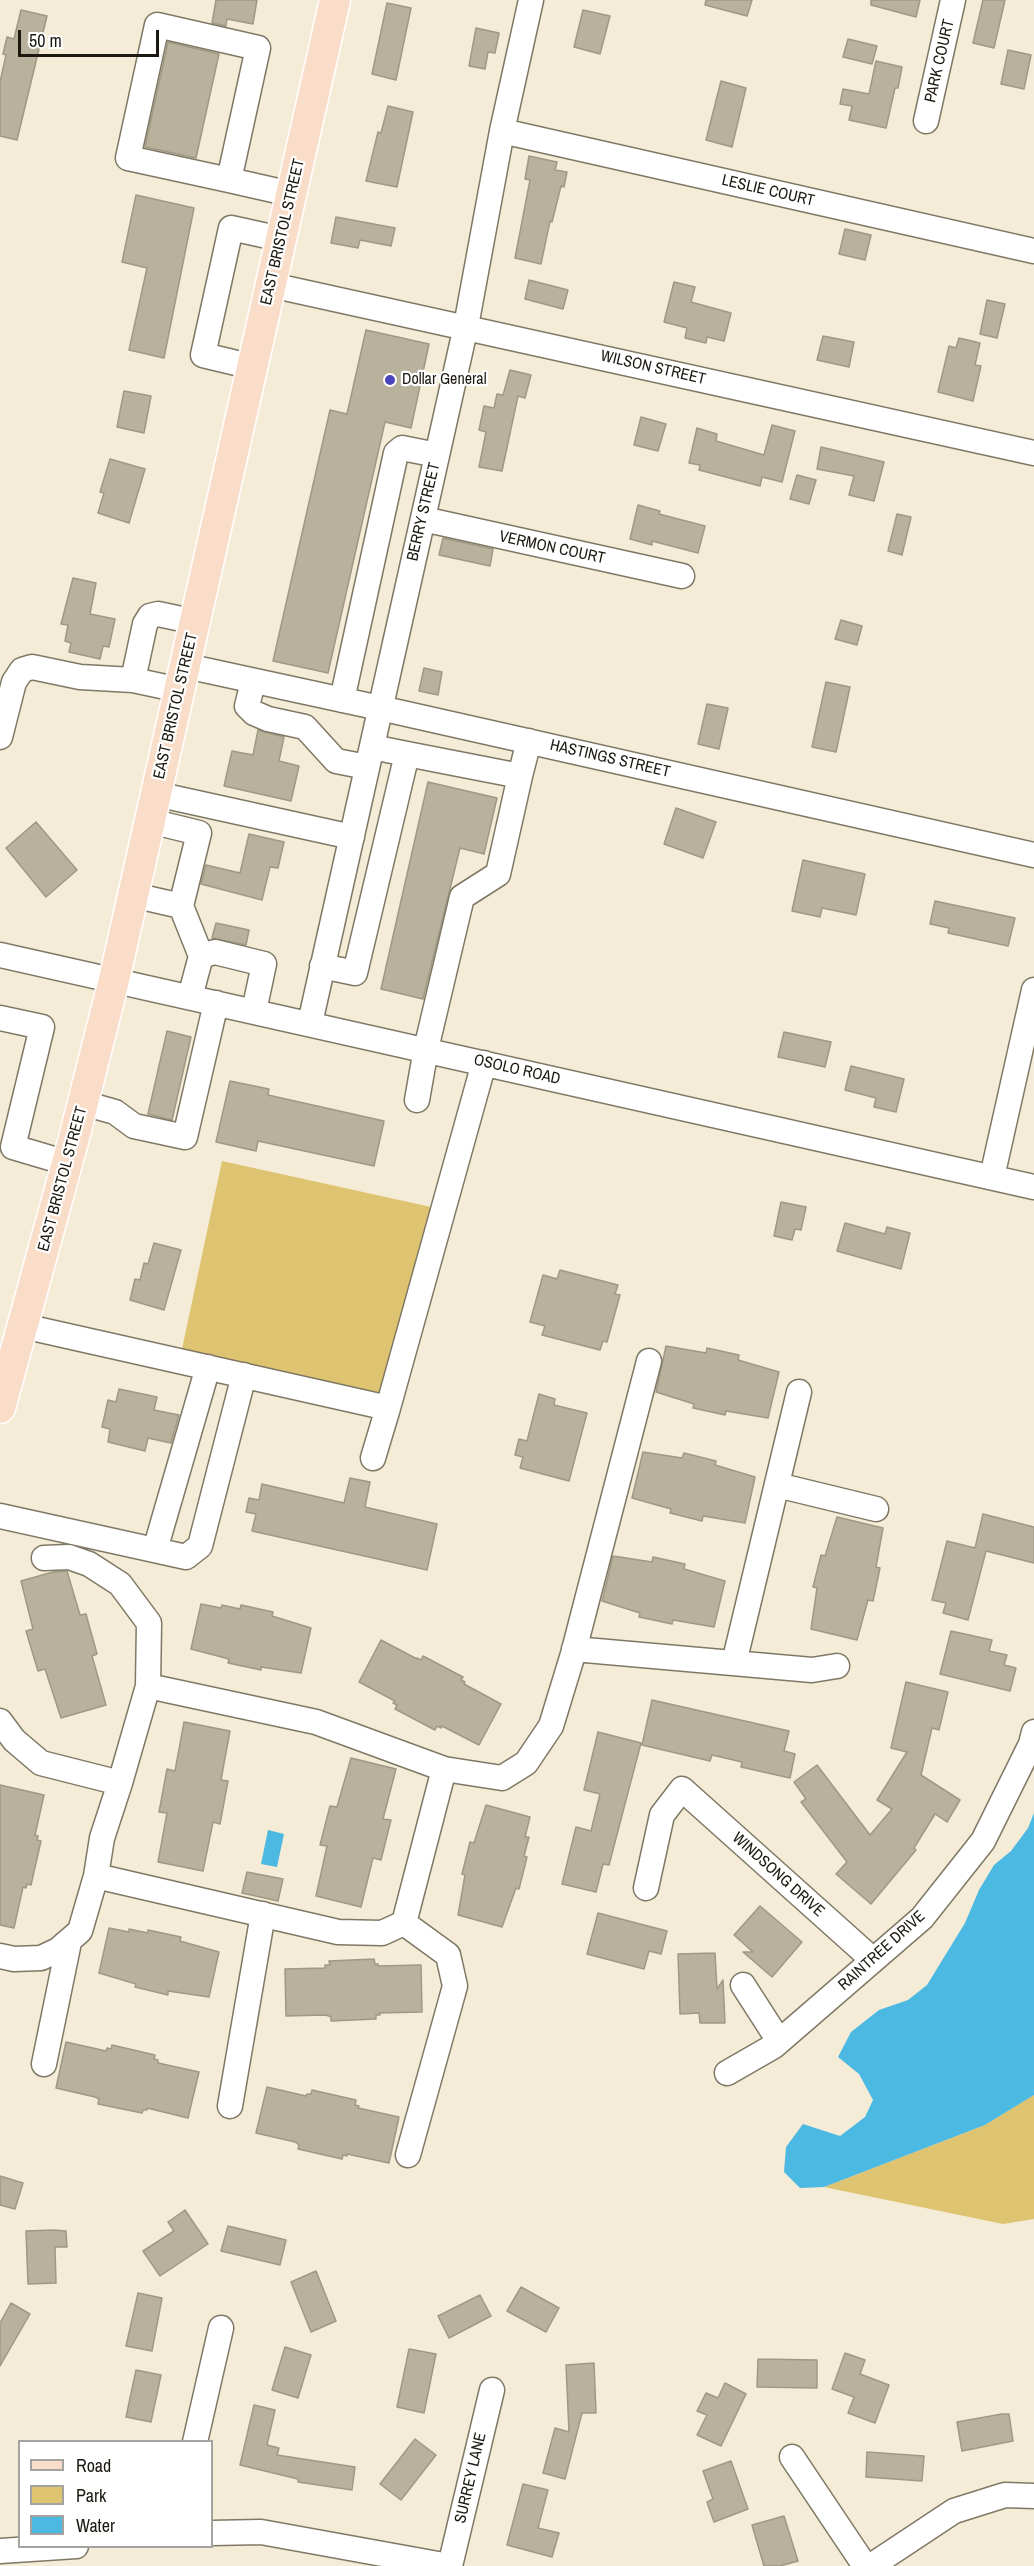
<!DOCTYPE html>
<style>
body{margin:0}
#map{position:relative;width:1034px;height:2566px;overflow:hidden;background:#f4ecd6;font-family:"Archivo Narrow",sans-serif}
canvas{display:block}
.legend{position:absolute;left:18px;top:2440px;width:195px;height:108px;box-sizing:border-box;background:#fff;border:2px solid #a4a3a0;margin:0;padding:8px 10px;list-style:none;font-size:18px;color:#1c1911}
.legend li{display:flex;align-items:center;gap:12px;height:30px}
.legend b{width:30px;border:2px solid #a4a3a0}
.scale{position:absolute;left:18px;top:30px;width:141px;height:27px;box-sizing:border-box;border:3px solid #1c1911;border-top:0;padding-left:8px;font-size:18px;line-height:21px;white-space:nowrap;color:#1c1911;-webkit-text-stroke:4px #fff;paint-order:stroke}
</style>
<div id="map">
<canvas width="1034" height="2566"></canvas>
<ul class="legend">
<li><b style="height:8px;background:#f9ddc8"></b>Road</li>
<li><b style="height:16px;background:#dec370"></b>Park</li>
<li><b style="height:16px;background:#4cb9e3"></b>Water</li>
</ul>
<div class="scale">50 m</div>
</div>
<script>
const context = document.querySelector('canvas').getContext('2d');
context.lineJoin = 'round';
function fillPath(path, color) {
  context.fillStyle = color;
  context.fill(path, 'evenodd');
}
function toPath(rows) {
  const path = new Path2D();
  for (const r of rows) {
    path.moveTo(r[0], r[1]);
    for (let i = 2; i < r.length; i += 2) path.lineTo(r[i], r[i + 1]);
  }
  return path;
}
function stroke(path, color, width, dash) {
  context.strokeStyle = color;
  context.lineWidth = width;
  context.lineCap = dash ? 'butt' : 'round';
  context.setLineDash(dash || []);
  context.stroke(path);
}
function drawText(font, color, halo, rows, align = 'center') {
  context.font = font + ' "Archivo Narrow",sans-serif';
  context.lineWidth = 4.5;
  context.setLineDash([]);
  context.textBaseline = 'middle';
  context.strokeStyle = halo;
  context.fillStyle = color;
  for (const [text, x, y, turn = 0] of rows) {
    context.save();
    context.translate(x, y);
    context.rotate((+turn || 0) * Math.PI / 180);
    context.textAlign = isNaN(turn) ? turn : align;
    if (halo) context.strokeText(text, 0, 0);
    context.fillText(text, 0, 0);
    context.restore();
  }
}
const green = toPath([
 [222,1161,431,1207,379,1395,182,1349],
 [1034,2095,1034,2219,1003,2224,824,2187,985,2125]
]);
const water = toPath([
 [1034,1813,1034,2095,985,2125,824,2187,800,2188,784,2172,786,2147,803,2124,840,2136,865,2117,873,2100,859,2074,838,2057,851,2032,879,2010,908,2000,927,1985,965,1923,979,1890,994,1865,1011,1851,1028,1828],
 [268,1830,284,1834,277,1867,261,1864]
]);
const building = toPath([
 [216,0,257,0,253,24,227,19,226,26,212,23,216,0],
 [706,0,752,0,747,16,705,5,706,0],
 [871,0,920,0,916,17,871,5,871,0],
 [983,0,1005,0,994,48,973,43,983,0],
 [387,3,411,8,396,80,372,74,387,3],
 [21,10,47,16,17,140,0,136,0,82,6,55,3,54,7,37,14,39,21,10],
 [583,10,610,16,600,54,574,47,583,10],
 [476,28,499,33,495,53,488,52,485,69,469,66,476,28],
 [848,39,877,46,872,64,843,57,848,39],
 [168,42,219,54,196,158,145,147,168,42],
 [1008,50,1031,55,1024,89,1001,84,1008,50],
 [876,61,902,67,898,88,895,88,886,128,849,120,852,106,840,104,843,89,869,94,876,61],
 [721,81,746,88,732,147,706,140,721,81],
 [388,106,413,112,397,187,366,181,378,132,381,133,388,106],
 [529,156,557,162,555,170,567,172,564,187,561,186,552,222,550,221,541,264,515,258,530,180,525,179,529,156],
 [136,195,194,208,164,358,129,350,147,268,122,262,136,195],
 [336,217,395,228,391,246,360,240,358,248,331,243,336,217],
 [845,229,871,235,865,260,839,254,845,229],
 [529,280,568,290,563,309,525,299,529,280],
 [674,282,695,287,691,302,731,313,724,341,707,337,706,343,685,338,687,328,664,322,674,282],
 [987,300,1005,304,997,338,980,334,987,300],
 [366,330,429,344,411,428,385,422,328,673,273,661,330,410,347,414,366,330],
 [823,336,854,342,849,367,817,360,823,336],
 [959,338,980,343,975,365,981,366,973,401,938,392,949,346,956,348,959,338],
 [510,370,531,375,525,398,518,396,502,471,479,467,486,432,479,430,484,406,494,408,497,394,503,395,510,370],
 [124,391,151,396,144,433,117,427,124,391],
 [641,417,666,424,658,451,634,445,641,417],
 [772,425,795,431,782,482,762,477,760,486,699,470,700,465,689,463,697,428,717,434,716,441,764,455,772,425],
 [821,447,884,462,874,501,849,495,854,476,817,469,821,447],
 [110,459,145,469,129,523,98,513,104,493,100,492,110,459],
 [797,475,816,480,809,504,790,499,797,475],
 [638,505,660,511,659,514,705,526,698,553,652,541,652,545,630,539,638,505],
 [897,514,911,517,902,555,888,551,897,514],
 [443,538,493,549,490,566,439,555,443,538],
 [73,578,96,583,90,614,115,619,109,647,103,646,100,659,69,652,71,643,65,641,68,625,61,624,73,578],
 [841,620,862,626,857,645,835,639,841,620],
 [424,668,442,672,438,695,419,691,424,668],
 [826,682,850,687,836,752,812,747,826,682],
 [707,704,728,708,719,749,698,744,707,704],
 [258,730,284,737,279,761,299,766,291,801,224,786,232,751,253,755,258,730],
 [428,782,497,798,484,854,460,848,423,999,381,989,428,782],
 [676,808,716,822,703,858,664,844,676,808],
 [36,822,77,870,46,897,6,848,36,822],
 [249,834,284,842,278,868,270,867,262,900,201,884,206,865,240,873,249,834],
 [803,860,865,874,856,915,822,908,820,917,792,911,803,860],
 [935,901,1015,918,1008,946,948,933,949,928,930,924,935,901],
 [216,923,249,930,246,945,212,938,216,923],
 [167,1031,191,1037,172,1120,148,1114,167,1031],
 [784,1032,831,1042,825,1067,778,1057,784,1032],
 [851,1066,904,1079,896,1112,874,1107,876,1098,845,1090,851,1066],
 [230,1081,269,1089,268,1095,384,1121,374,1166,258,1141,256,1151,216,1142,230,1081],
 [781,1202,806,1207,801,1230,795,1229,792,1240,774,1236,781,1202],
 [845,1223,885,1234,887,1227,910,1233,901,1269,837,1251,845,1223],
 [154,1243,181,1250,164,1310,130,1300,135,1279,140,1280,144,1263,148,1264,154,1243],
 [560,1270,618,1285,615,1294,620,1295,607,1342,603,1341,600,1350,542,1335,545,1326,530,1322,543,1275,557,1279,560,1270],
 [666,1346,706,1353,707,1348,739,1355,738,1360,779,1372,768,1418,726,1411,725,1415,693,1408,694,1404,656,1392,666,1346],
 [119,1389,157,1397,154,1410,179,1415,171,1443,148,1438,145,1451,108,1442,110,1429,102,1427,108,1400,116,1402,119,1389],
 [539,1394,555,1399,554,1405,587,1413,569,1481,520,1468,523,1457,515,1455,519,1439,527,1441,539,1394],
 [643,1452,682,1458,684,1453,716,1461,715,1465,755,1477,745,1523,703,1516,702,1521,670,1513,671,1509,632,1498,643,1452],
 [350,1478,370,1482,365,1507,437,1524,427,1570,252,1531,256,1514,246,1512,249,1498,259,1500,262,1484,344,1503,350,1478],
 [983,1514,1034,1527,1034,1563,986,1551,968,1620,943,1613,946,1603,932,1600,947,1541,975,1548,983,1514],
 [837,1517,883,1528,876,1567,880,1568,873,1601,868,1600,857,1640,811,1629,817,1588,813,1587,821,1555,825,1556,837,1517],
 [613,1556,652,1562,653,1557,685,1564,684,1569,725,1581,714,1627,673,1620,672,1624,639,1617,640,1613,602,1601,613,1556],
 [67,1571,80,1615,86,1614,97,1654,92,1656,106,1705,61,1718,45,1669,38,1671,26,1631,33,1629,21,1581,53,1572,67,1571],
 [201,1604,221,1608,222,1605,240,1609,241,1605,273,1612,272,1616,311,1628,301,1673,261,1667,261,1670,228,1663,229,1659,191,1649,201,1604],
 [951,1631,992,1640,989,1651,1007,1655,1004,1665,1016,1668,1010,1691,940,1674,951,1631],
 [381,1640,417,1659,417,1658,421,1660,423,1656,463,1677,461,1680,465,1682,464,1684,501,1704,479,1745,442,1726,441,1728,437,1726,435,1730,395,1709,397,1705,393,1703,395,1701,359,1682,381,1640],
 [906,1682,948,1692,939,1730,932,1728,921,1775,960,1800,947,1822,935,1814,914,1848,916,1850,871,1904,836,1874,847,1862,801,1802,806,1799,794,1782,817,1765,870,1835,892,1809,877,1800,907,1752,891,1748,906,1682],
 [652,1700,789,1731,784,1751,795,1754,790,1778,741,1767,742,1762,712,1755,710,1761,642,1745,652,1700],
 [184,1722,230,1731,221,1780,228,1781,220,1824,213,1822,203,1871,158,1862,167,1813,159,1812,167,1769,175,1771,184,1722],
 [598,1732,641,1743,609,1865,603,1864,596,1892,562,1884,576,1827,591,1831,600,1794,584,1790,598,1732],
 [351,1758,396,1769,383,1819,391,1820,381,1860,373,1858,361,1907,316,1896,327,1846,320,1845,330,1806,337,1807,351,1758],
 [0,1785,44,1795,35,1835,38,1836,37,1840,41,1841,31,1885,27,1884,26,1888,23,1887,14,1928,0,1925,0,1785],
 [486,1805,530,1817,525,1837,529,1837,524,1856,527,1857,519,1889,516,1888,502,1927,458,1915,465,1875,462,1874,470,1842,474,1843,486,1805],
 [247,1872,283,1879,278,1901,242,1893,247,1872],
 [760,1906,802,1942,772,1977,743,1952,753,1952,734,1935,760,1906],
 [598,1913,667,1931,661,1954,649,1951,644,1969,587,1954,598,1913],
 [109,1928,129,1932,129,1929,148,1933,148,1930,181,1937,180,1941,219,1952,209,1997,168,1991,168,1995,135,1987,136,1984,99,1973,109,1928],
 [715,1953,717,1989,723,1980,725,2023,700,2023,699,2013,680,2014,678,1954,715,1953],
 [374,1959,375,1964,378,1964,378,1966,421,1965,422,2012,379,2013,380,2015,376,2015,376,2019,331,2021,331,2017,326,2015,286,2016,285,1969,325,1968,325,1965,330,1965,329,1961,374,1959],
 [66,2042,106,2051,107,2048,111,2049,112,2045,155,2055,154,2059,158,2060,158,2063,199,2072,188,2118,147,2108,147,2110,143,2110,142,2113,98,2104,99,2099,95,2097,56,2088,66,2042],
 [267,2087,306,2096,307,2094,311,2094,312,2090,356,2100,355,2105,359,2106,358,2108,399,2117,389,2163,347,2154,347,2156,343,2155,342,2159,298,2149,299,2145,295,2142,256,2133,267,2087],
 [0,2176,23,2183,15,2209,0,2205,0,2176],
 [185,2210,208,2244,160,2276,143,2251,174,2231,168,2222,185,2210],
 [228,2226,286,2240,280,2265,221,2251,228,2226],
 [53,2230,66,2231,67,2247,55,2247,56,2283,28,2284,26,2231,53,2230],
 [316,2271,336,2321,311,2332,291,2282,316,2271],
 [521,2287,559,2308,546,2332,507,2311,521,2287],
 [138,2293,162,2298,152,2351,126,2346,138,2293],
 [480,2295,491,2316,449,2338,438,2316,480,2295],
 [11,2303,30,2314,0,2366,0,2323,11,2303],
 [285,2347,311,2355,298,2398,272,2390,285,2347],
 [409,2349,436,2354,424,2413,397,2407,409,2349],
 [845,2353,865,2360,860,2374,889,2385,875,2423,848,2413,854,2397,832,2389,845,2353],
 [758,2359,817,2360,817,2388,757,2387,758,2359],
 [594,2363,596,2413,582,2413,565,2479,543,2473,555,2428,569,2432,566,2365,594,2363],
 [136,2370,161,2375,151,2422,126,2417,136,2370],
 [725,2383,746,2394,721,2446,697,2435,707,2415,697,2411,706,2393,718,2398,725,2383],
 [254,2405,275,2410,267,2445,279,2448,277,2455,355,2467,352,2490,298,2482,298,2479,240,2465,254,2405],
 [1002,2414,1009,2414,1013,2441,962,2451,957,2422,1002,2414],
 [415,2439,436,2455,401,2500,380,2484,415,2439],
 [867,2452,924,2456,922,2481,866,2477,867,2452],
 [731,2461,748,2509,714,2522,707,2502,713,2499,703,2471,731,2461],
 [523,2484,548,2490,538,2528,559,2533,552,2557,507,2545,523,2484],
 [784,2516,798,2561,780,2566,764,2566,752,2525,784,2516]
]);
const minor = toPath([
 [926,121,953,0],
 [502,131,1034,251],
 [229,180,128,158,157,25,258,48,229,180,291,194],
 [271,285,1034,453],
 [253,367,203,355,231,228,281,239],
 [423,519,682,576],
 [186,666,380,708,1034,855],
 [133,680,145,624,150,616,158,614,196,622],
 [253,682,247,706,254,713,268,719,305,727,336,761,367,767],
 [342,700,396,453,402,448,437,455],
 [0,737,14,682,22,670,32,667,80,677,133,680,180,690],
 [407,754,520,776,529,741],
 [156,794,352,837],
 [150,821,199,833,181,906],
 [133,895,181,906,201,956,190,997],
 [0,955,1034,1187],
 [201,956,215,952,264,964,254,1011],
 [322,966,355,973,407,754,372,747],
 [0,1018,42,1027,13,1147,67,1163],
 [310,1023,466,326,502,131,531,0],
 [417,1100,426,1049,462,897,498,874,520,776],
 [83,1103,115,1112,134,1126,185,1137,216,1003],
 [992,1177,1034,990],
 [23,1326,388,1408,484,1063],
 [373,1458,388,1408],
 [777,1485,876,1509],
 [0,1516,186,1557,200,1546,244,1375],
 [155,1550,208,1367],
 [44,1558,69,1557,89,1564,120,1584,149,1623,148,1686],
 [574,1649,812,1670,837,1666],
 [734,1663,799,1392],
 [0,1721,14,1740,41,1763,120,1783,148,1686,316,1722,444,1769,502,1778,526,1763,551,1726,573,1654,649,1361],
 [96,1876,338,1932,382,1933,404,1923],
 [646,1888,662,1815,682,1789,873,1960],
 [0,1956,14,1959,41,1958,58,1950,80,1931,96,1876,102,1838,120,1783],
 [743,1985,779,2041],
 [44,2064,69,1942],
 [727,2073,774,2046,922,1918,983,1841,1031,1744,1034,1732],
 [230,2106,263,1914],
 [408,2155,455,1986,448,1955,404,1923,444,1769],
 [195,2442,221,2328],
 [792,2457,865,2566],
 [212,2533,261,2532,449,2566],
 [0,2551,76,2546],
 [450,2566,492,2390],
 [871,2566,954,2511,1005,2495,1034,2496]
]);
const major = toPath([
 [0,1408,74,1138,114,980,335,0]
]);
const markers = [
 [390,380,6,"#4946bd"]
];
const streetNames = [
 ["PARK COURT",940,61,-77],
 ["LESLIE COURT",768,191,13],
 ["EAST BRISTOL STREET",283,232,-77],
 ["WILSON STREET",653,368,13],
 ["BERRY STREET",424,512,-77],
 ["VERMON COURT",552,548,12],
 ["EAST BRISTOL STREET",176,706,-77],
 ["HASTINGS STREET",610,759,13],
 ["OSOLO ROAD",517,1070,13],
 ["EAST BRISTOL STREET",63,1179,-75],
 ["WINDSONG DRIVE",778,1875,42],
 ["RAINTREE DRIVE",882,1951,-42],
 ["SURREY LANE",471,2478,-77]
];
const poiNames = [
 ["Dollar General",402,380]
];
fillPath(green, '#dec370');
fillPath(water, '#4cb9e3');
fillPath(building, '#b8b19c');
stroke(building, '#9f9884', 1.5);
stroke(minor, '#7f7865', 27);
stroke(major, '#fff', 33);
stroke(minor, '#fff', 24);
stroke(major, '#f9ddc8', 30);
for (const [x, y, r, color] of markers) {
  const dot = new Path2D();
  dot.arc(x, y, r, 0, 2 * Math.PI);
  context.fillStyle = color;
  context.fill(dot);
  stroke(dot, '#fff', 2);
}
drawText('16px', '#1c1911', '#fff', streetNames);
drawText('16px', '#1c1911', '#fff', poiNames, 'left');
</script>
